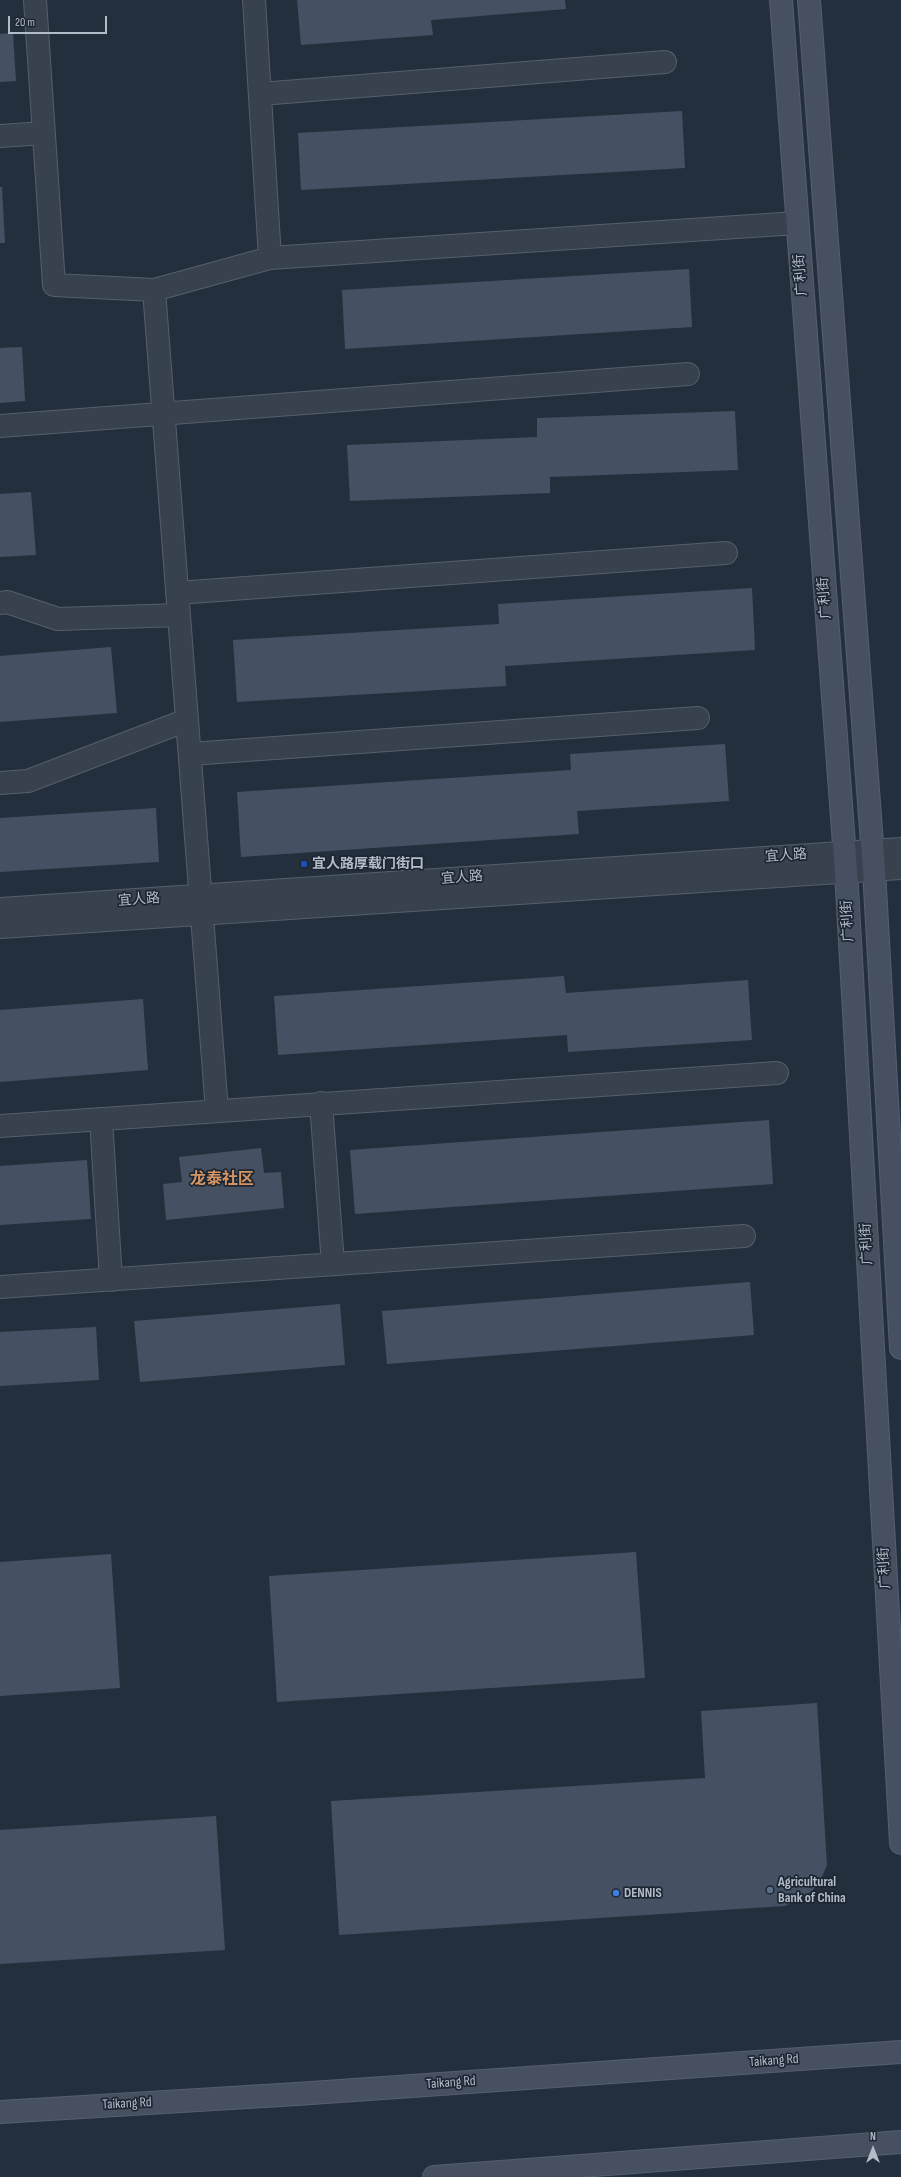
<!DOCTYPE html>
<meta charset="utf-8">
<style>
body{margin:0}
#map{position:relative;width:901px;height:2177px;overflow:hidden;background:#242f3e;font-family:"Sofia Sans Condensed",sans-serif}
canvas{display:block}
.north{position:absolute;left:853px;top:2129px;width:40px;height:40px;-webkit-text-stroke:3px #1d2633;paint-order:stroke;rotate:0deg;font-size:11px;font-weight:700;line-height:16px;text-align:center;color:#b4bcc9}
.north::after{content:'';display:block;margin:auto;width:14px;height:18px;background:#b4bcc9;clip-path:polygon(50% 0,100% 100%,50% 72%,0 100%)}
.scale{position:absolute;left:8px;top:16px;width:99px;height:18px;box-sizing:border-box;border:2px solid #b4bcc9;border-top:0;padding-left:5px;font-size:12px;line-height:14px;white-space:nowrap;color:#b4bcc9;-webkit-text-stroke:3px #1d2633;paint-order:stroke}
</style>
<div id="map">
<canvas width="901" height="2177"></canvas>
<div class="north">N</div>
<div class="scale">20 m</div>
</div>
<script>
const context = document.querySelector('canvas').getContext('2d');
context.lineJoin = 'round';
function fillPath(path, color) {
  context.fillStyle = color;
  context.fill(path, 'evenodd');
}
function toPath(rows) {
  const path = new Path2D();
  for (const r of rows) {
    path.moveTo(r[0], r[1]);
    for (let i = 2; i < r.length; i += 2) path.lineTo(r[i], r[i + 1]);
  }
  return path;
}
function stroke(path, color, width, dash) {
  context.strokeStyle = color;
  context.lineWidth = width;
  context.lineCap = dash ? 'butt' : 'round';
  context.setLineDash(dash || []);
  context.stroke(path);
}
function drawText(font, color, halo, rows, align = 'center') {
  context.font = font + ' "Sofia Sans Condensed","Noto Sans SC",sans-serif';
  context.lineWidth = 3.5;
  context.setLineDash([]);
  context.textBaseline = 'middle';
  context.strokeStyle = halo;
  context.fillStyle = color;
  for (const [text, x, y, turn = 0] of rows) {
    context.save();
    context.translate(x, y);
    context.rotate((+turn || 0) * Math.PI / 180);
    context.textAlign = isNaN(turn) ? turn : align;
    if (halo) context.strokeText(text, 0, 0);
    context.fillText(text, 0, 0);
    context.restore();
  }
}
const building = toPath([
 [297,0,565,0,566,9,431,20,433,35,301,45],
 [13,33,16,81,0,82,0,34],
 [682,111,685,168,301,190,298,133],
 [0,187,2,187,5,243,0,243],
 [689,269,692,327,345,349,342,290],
 [22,347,25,401,0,403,0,348],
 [735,411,738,470,550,477,550,493,350,501,347,445,537,437,537,418],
 [31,492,36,555,0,557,0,494],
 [752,588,755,650,505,666,506,686,237,702,233,640,499,624,498,604],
 [111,647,117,713,0,722,0,656],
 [725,744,729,801,577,811,579,834,241,857,237,792,571,770,570,754],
 [156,808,159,862,0,872,0,818],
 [564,976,566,993,748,980,752,1040,568,1052,567,1035,278,1055,274,996],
 [143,999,148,1070,0,1082,0,1010],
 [769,1120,773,1184,355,1214,350,1150],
 [261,1148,264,1173,281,1172,284,1208,166,1220,163,1184,182,1182,179,1157],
 [87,1160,91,1219,0,1225,0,1166],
 [750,1282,754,1335,387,1364,382,1311],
 [340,1304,345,1365,140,1382,134,1321],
 [96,1327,99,1380,0,1386,0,1332],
 [636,1552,645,1678,277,1702,269,1576],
 [111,1554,120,1688,0,1696,0,1562],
 [817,1703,827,1865,821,1879,812,1891,798,1901,784,1906,339,1935,331,1801,705,1778,701,1711],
 [216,1816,225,1950,0,1964,0,1830]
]);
const street = toPath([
 [35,0,54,285,154,290,270,258,797,223],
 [254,0,270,258],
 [260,94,665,62],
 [0,136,44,133],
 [154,290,217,1111],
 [0,426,688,374],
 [177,593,726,553],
 [0,603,7,602,58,619,179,615],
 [190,754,698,718],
 [0,783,28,781,187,720],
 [0,909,901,849],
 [0,927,901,868],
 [321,1103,333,1264],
 [101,1119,111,1280],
 [0,1126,777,1073],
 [0,1287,744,1236]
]);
const secondary = toPath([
 [781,0,846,871,901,1843],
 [809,0,874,870,901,1348],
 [0,2112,297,2094,901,2052],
 [434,2177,901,2142]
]);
const markers = [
 [304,864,4,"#1a4fb4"],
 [770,1890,4,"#5c6f8a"],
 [616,1893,4,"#3f7fe0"]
];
const streetNames = [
 ["广利街",801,275,-94],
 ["广利街",825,598,-94],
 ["宜人路",786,856,-4],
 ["宜人路",462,878,-4],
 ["宜人路",139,900,-4],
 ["广利街",848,921,-93],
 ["广利街",867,1244,-93],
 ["广利街",885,1568,-93],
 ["Taikang Rd",774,2061,-4],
 ["Taikang Rd",451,2083,-4],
 ["Taikang Rd",127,2104,-3]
];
const poiNames = [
 ["宜人路厚载门街口",312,864],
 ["Agricultural",778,1882],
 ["Bank of China",778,1898],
 ["DENNIS",624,1893]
];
const quarterNames = [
 ["龙泰社区",222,1180]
];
fillPath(building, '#455162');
stroke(street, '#565f6c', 24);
stroke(secondary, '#565f6c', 24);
stroke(street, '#38414e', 22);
stroke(secondary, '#465061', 22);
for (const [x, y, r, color] of markers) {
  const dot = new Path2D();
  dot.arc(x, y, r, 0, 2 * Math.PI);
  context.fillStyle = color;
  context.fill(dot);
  stroke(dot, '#1d2633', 1.5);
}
drawText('14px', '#b4bcc9', '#1d2633', streetNames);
drawText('bold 14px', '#b4bcc9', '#1d2633', poiNames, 'left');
drawText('bold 16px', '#d59563', '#1d2633', quarterNames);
</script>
